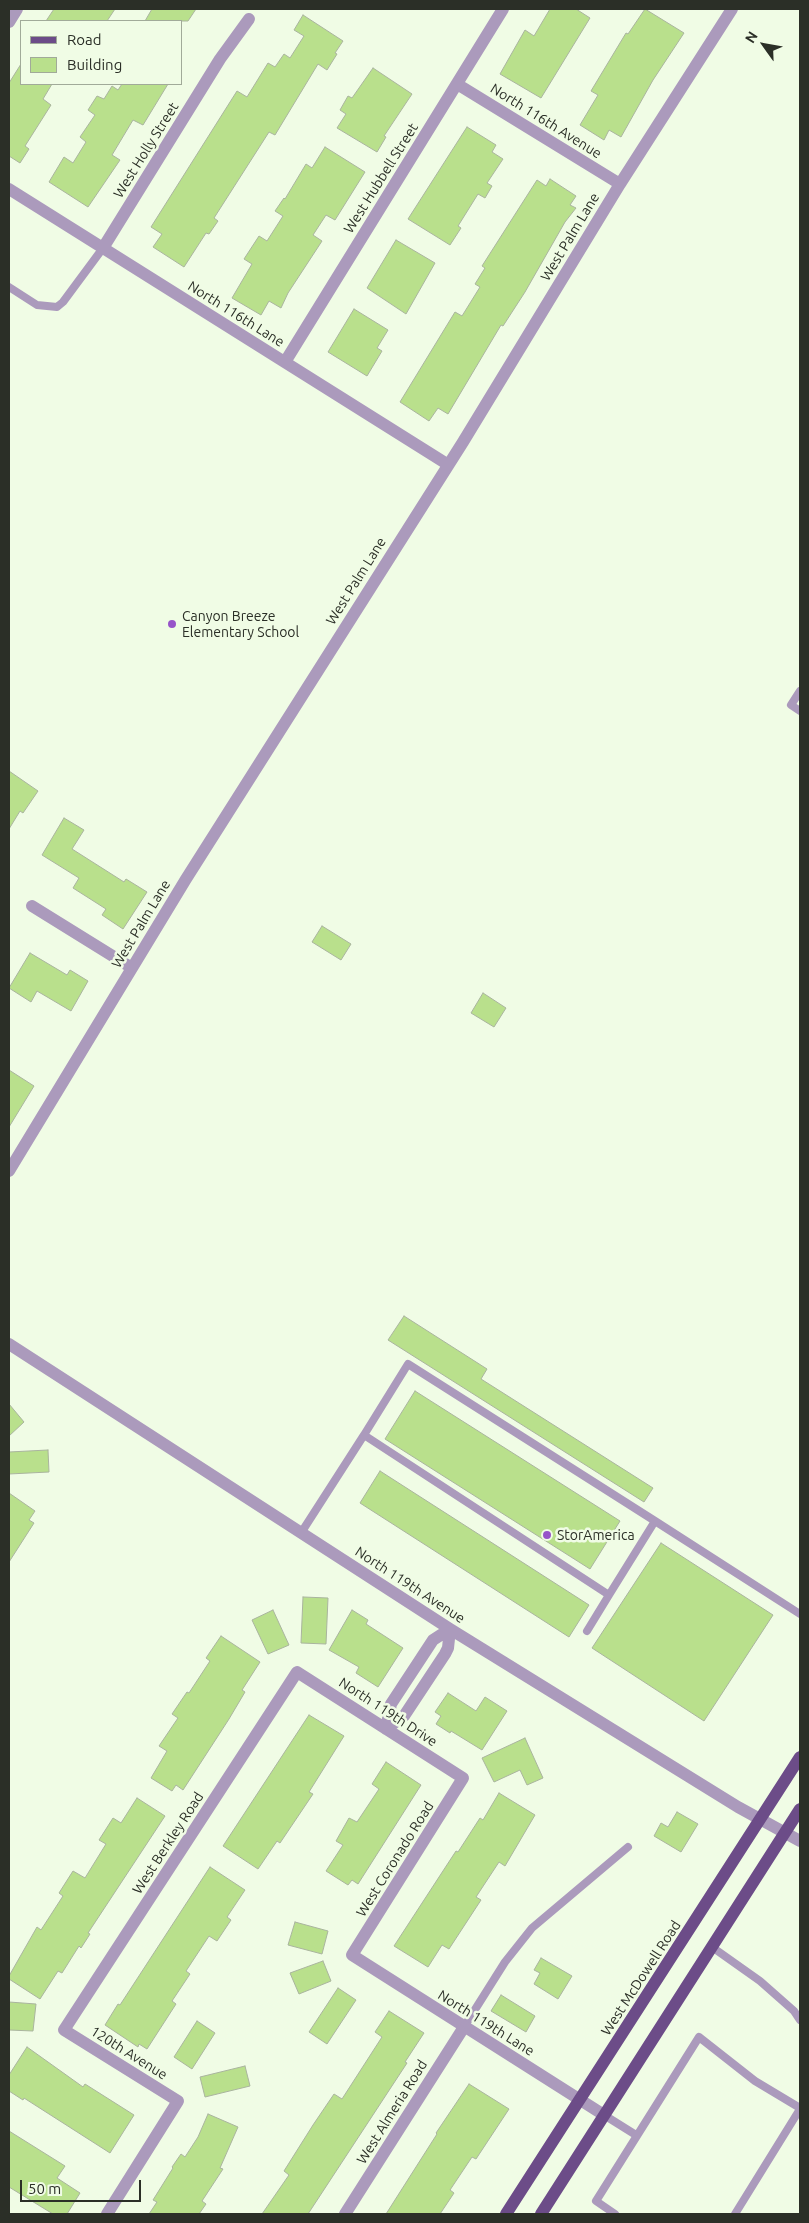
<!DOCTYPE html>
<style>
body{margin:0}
#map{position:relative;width:809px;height:2223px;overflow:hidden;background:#f0fce5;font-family:Ubuntu,sans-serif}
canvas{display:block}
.frame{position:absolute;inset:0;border:10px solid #2b2f27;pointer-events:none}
.legend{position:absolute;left:20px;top:20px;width:162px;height:65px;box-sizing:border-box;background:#f0fce5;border:1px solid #a1aa99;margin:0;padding:6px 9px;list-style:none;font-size:15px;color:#2b2f27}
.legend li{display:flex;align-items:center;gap:10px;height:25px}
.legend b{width:25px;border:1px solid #a1aa99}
.north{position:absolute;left:739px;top:20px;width:50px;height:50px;-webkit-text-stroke:4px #f0fce5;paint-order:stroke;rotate:302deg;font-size:14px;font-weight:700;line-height:20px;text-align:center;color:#2b2f27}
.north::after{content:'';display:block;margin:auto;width:18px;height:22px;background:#2b2f27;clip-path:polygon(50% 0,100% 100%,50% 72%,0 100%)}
.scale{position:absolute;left:20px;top:2180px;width:121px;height:22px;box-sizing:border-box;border:2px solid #2b2f27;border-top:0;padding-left:6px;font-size:15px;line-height:18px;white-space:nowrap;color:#2b2f27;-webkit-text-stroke:4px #f0fce5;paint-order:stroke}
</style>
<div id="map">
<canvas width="809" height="2223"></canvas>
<div class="frame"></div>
<ul class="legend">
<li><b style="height:6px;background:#6c4c88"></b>Road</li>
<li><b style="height:14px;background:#b9e08c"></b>Building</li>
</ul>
<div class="north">N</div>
<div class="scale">50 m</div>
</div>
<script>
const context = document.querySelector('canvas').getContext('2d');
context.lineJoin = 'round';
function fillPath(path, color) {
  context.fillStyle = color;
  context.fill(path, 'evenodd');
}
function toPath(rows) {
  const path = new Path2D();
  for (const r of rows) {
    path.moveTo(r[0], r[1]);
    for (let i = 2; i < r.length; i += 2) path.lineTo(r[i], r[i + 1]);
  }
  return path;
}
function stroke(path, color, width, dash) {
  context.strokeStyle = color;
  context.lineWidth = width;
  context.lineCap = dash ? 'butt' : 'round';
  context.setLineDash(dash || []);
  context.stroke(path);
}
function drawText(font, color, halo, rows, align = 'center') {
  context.font = font + ' Ubuntu,sans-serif';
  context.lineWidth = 5;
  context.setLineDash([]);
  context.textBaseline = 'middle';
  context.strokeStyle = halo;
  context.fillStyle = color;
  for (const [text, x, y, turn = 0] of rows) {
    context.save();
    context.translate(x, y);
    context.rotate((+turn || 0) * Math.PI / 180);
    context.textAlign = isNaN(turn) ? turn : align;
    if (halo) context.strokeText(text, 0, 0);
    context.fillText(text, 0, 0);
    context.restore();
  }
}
const building = toPath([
 [54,9,115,9,107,21,46,21,54,9],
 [152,9,196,9,188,21,145,21,152,9],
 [550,9,576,9,590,18,541,98,500,74,525,30,534,36,550,9],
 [645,9,684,33,653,80,621,137,609,130,604,140,580,125,598,95,591,91,626,33,628,34,645,9],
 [303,15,343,41,335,53,337,54,327,70,318,64,275,135,269,132,214,218,218,221,209,234,206,233,184,267,153,247,162,234,151,227,237,91,247,97,268,63,275,67,284,54,290,58,304,36,294,30,303,15],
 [21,64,21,84,52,84,43,99,51,105,25,146,29,149,20,163,9,156,9,83,21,64],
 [373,68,412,94,384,136,386,137,377,152,337,128,346,114,340,110,348,96,352,98,373,68],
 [122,84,168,84,143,125,133,120,112,155,120,160,88,207,49,182,64,157,73,163,86,142,80,137,95,115,88,110,97,96,104,99,112,86,118,90,122,84],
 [467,127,496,145,492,152,503,159,487,183,492,186,485,198,478,194,458,226,461,228,450,245,408,219,467,127],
 [325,147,365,172,335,220,326,215,313,235,322,241,288,293,281,308,269,301,261,315,232,298,252,264,244,259,259,236,267,241,283,216,275,211,284,198,285,199,306,164,312,168,325,147],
 [550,179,576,196,570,205,576,208,565,222,525,292,503,326,501,325,448,414,438,408,429,421,400,402,455,312,462,316,480,287,475,284,485,268,482,266,537,180,546,186,550,179],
 [396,240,435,263,406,314,367,288,396,240],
 [354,309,388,330,377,348,382,351,367,376,328,352,354,309],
 [9,771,38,791,23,813,20,811,9,829,9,771],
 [64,818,84,830,72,849,124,882,126,879,147,892,123,929,102,915,106,909,73,888,79,878,42,855,64,818],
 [322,926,351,944,341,960,312,942,322,926],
 [30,953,67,975,70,970,88,981,71,1011,37,991,31,1002,9,988,30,953],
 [483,993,506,1008,494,1027,471,1013,483,993],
 [9,1070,34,1086,9,1127,9,1070],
 [404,1316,487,1369,481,1379,653,1488,644,1502,388,1340,404,1316],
 [415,1391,620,1521,590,1569,385,1439,415,1391],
 [9,1404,24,1422,9,1436,9,1404],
 [48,1450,49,1472,9,1474,9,1452,48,1450],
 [380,1471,589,1605,569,1637,360,1503,380,1471],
 [9,1493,35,1511,29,1520,34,1523,9,1562,9,1493],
 [661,1543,773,1615,704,1721,592,1648,661,1543],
 [303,1597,328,1598,326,1644,301,1643,303,1597],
 [273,1610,289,1645,268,1654,252,1620,273,1610],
 [352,1610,368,1620,366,1624,403,1648,378,1687,356,1673,359,1667,329,1650,352,1610],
 [221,1636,260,1662,242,1690,245,1692,229,1719,183,1790,176,1785,172,1791,151,1778,167,1751,159,1746,178,1718,172,1714,187,1692,189,1693,210,1661,206,1658,221,1636],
 [448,1693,476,1711,485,1697,507,1711,482,1750,451,1731,450,1733,436,1724,441,1716,435,1712,448,1693],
 [309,1715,344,1736,309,1792,313,1794,280,1843,277,1841,258,1869,223,1846,309,1715],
 [525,1738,543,1778,527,1785,520,1770,494,1782,482,1758,525,1738],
 [386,1762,421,1785,358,1884,352,1880,348,1885,326,1871,343,1845,336,1841,349,1818,357,1822,379,1789,372,1784,386,1762],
 [499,1793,535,1815,505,1866,499,1862,476,1897,481,1900,449,1949,442,1945,428,1967,394,1946,456,1851,458,1852,480,1818,483,1820,499,1793],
 [137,1798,165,1816,88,1933,90,1934,81,1948,79,1946,62,1973,58,1971,40,1999,9,1979,9,1976,37,1927,41,1930,63,1896,59,1893,73,1871,85,1878,106,1844,99,1840,113,1818,121,1823,137,1798],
 [677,1812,698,1824,681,1852,654,1836,661,1823,668,1827,677,1812],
 [210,1867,245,1890,227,1917,231,1920,217,1941,209,1936,186,1971,190,1974,172,2001,176,2004,147,2049,139,2044,138,2047,105,2025,118,2004,120,2005,210,1867],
 [295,1922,328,1931,322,1954,288,1945,295,1922],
 [541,1958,572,1976,558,1999,534,1984,540,1973,534,1970,541,1958],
 [323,1961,331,1981,299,1994,290,1973,323,1961],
 [338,1988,356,2000,327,2044,309,2032,338,1988],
 [501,1995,535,2016,526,2032,491,2011,501,1995],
 [9,2002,36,2004,33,2031,9,2030,9,2002],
 [389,2011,424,2033,405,2062,407,2063,308,2214,262,2214,289,2175,284,2171,313,2125,334,2094,342,2099,382,2037,375,2032,389,2011],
 [197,2021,215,2033,192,2069,174,2057,197,2021],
 [27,2047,83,2087,85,2084,134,2115,110,2153,24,2098,23,2100,9,2091,9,2075,27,2047],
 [245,2066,250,2086,205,2097,200,2077,245,2066],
 [469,2084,509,2109,476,2159,472,2157,450,2190,454,2193,440,2214,386,2214,437,2134,436,2133,469,2084],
 [208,2114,238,2127,220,2168,223,2169,202,2201,206,2204,199,2214,149,2214,157,2202,153,2200,173,2168,172,2167,181,2154,185,2157,198,2137,208,2114],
 [9,2131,65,2166,57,2178,80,2193,67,2214,53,2214,9,2187,9,2131]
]);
const lane = toPath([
 [9,287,37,305,57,307,63,302,103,248],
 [800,691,791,705,800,711],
 [655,1521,609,1595,364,1435,408,1364,655,1521,800,1614],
 [301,1533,364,1435],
 [587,1631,609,1595],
 [712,1947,760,1981,794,2011,800,2020],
 [464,2027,505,1962,532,1928,628,1847],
 [604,2115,636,2135],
 [615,2214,596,2201,699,2037,755,2081,800,2108],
 [735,2214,800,2109]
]);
const street = toPath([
 [9,22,17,9],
 [457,84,620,184],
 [9,189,447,464],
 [103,248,220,59,249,19],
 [285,362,503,9],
 [32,906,132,968],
 [9,1171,186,879,463,442,620,184,732,9],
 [9,1344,450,1629,738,1807,800,1841],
 [386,1729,404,1716,445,1654,448,1648,450,1629],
 [386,1729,391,1704,433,1640,450,1629],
 [107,2214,178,2101,64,2030,297,1672,463,1778,352,1955,604,2115],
 [345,2214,464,2027]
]);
const primary = toPath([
 [506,2214,800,1757],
 [541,2214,800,1809]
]);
const markers = [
 [172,624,5,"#9754c9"],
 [547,1535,5,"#9754c9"]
];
const streetNames = [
 ["North 116th Avenue",546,121,32],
 ["West Holly Street",146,150,-58],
 ["West Hubbell Street",381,178,-58],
 ["West Palm Lane",570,237,-59],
 ["North 116th Lane",236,314,32],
 ["West Palm Lane",356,581,-58],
 ["West Palm Lane",141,924,-59],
 ["North 119th Avenue",410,1585,33],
 ["North 119th Drive",388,1712,33],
 ["West Berkley Road",168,1843,-57],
 ["West Coronado Road",395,1859,-58],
 ["West McDowell Road",641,1978,-57],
 ["North 119th Lane",486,2023,32],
 ["120th Avenue",129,2053,32],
 ["West Almeria Road",392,2112,-58]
];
const poiNames = [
 ["Canyon Breeze",182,616],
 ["Elementary School",182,632],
 ["StorAmerica",557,1535]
];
fillPath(building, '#b9e08c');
stroke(building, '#a9b49e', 1);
stroke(lane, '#ab9abc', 8);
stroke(street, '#ab9abc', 12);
stroke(primary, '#6c4c88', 12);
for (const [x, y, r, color] of markers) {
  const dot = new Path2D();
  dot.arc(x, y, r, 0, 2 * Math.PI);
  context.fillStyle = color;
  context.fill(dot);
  stroke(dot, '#f0fce5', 2);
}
drawText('14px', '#2b2f27', '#f0fce5', streetNames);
drawText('14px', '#2b2f27', '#f0fce5', poiNames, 'left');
</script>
